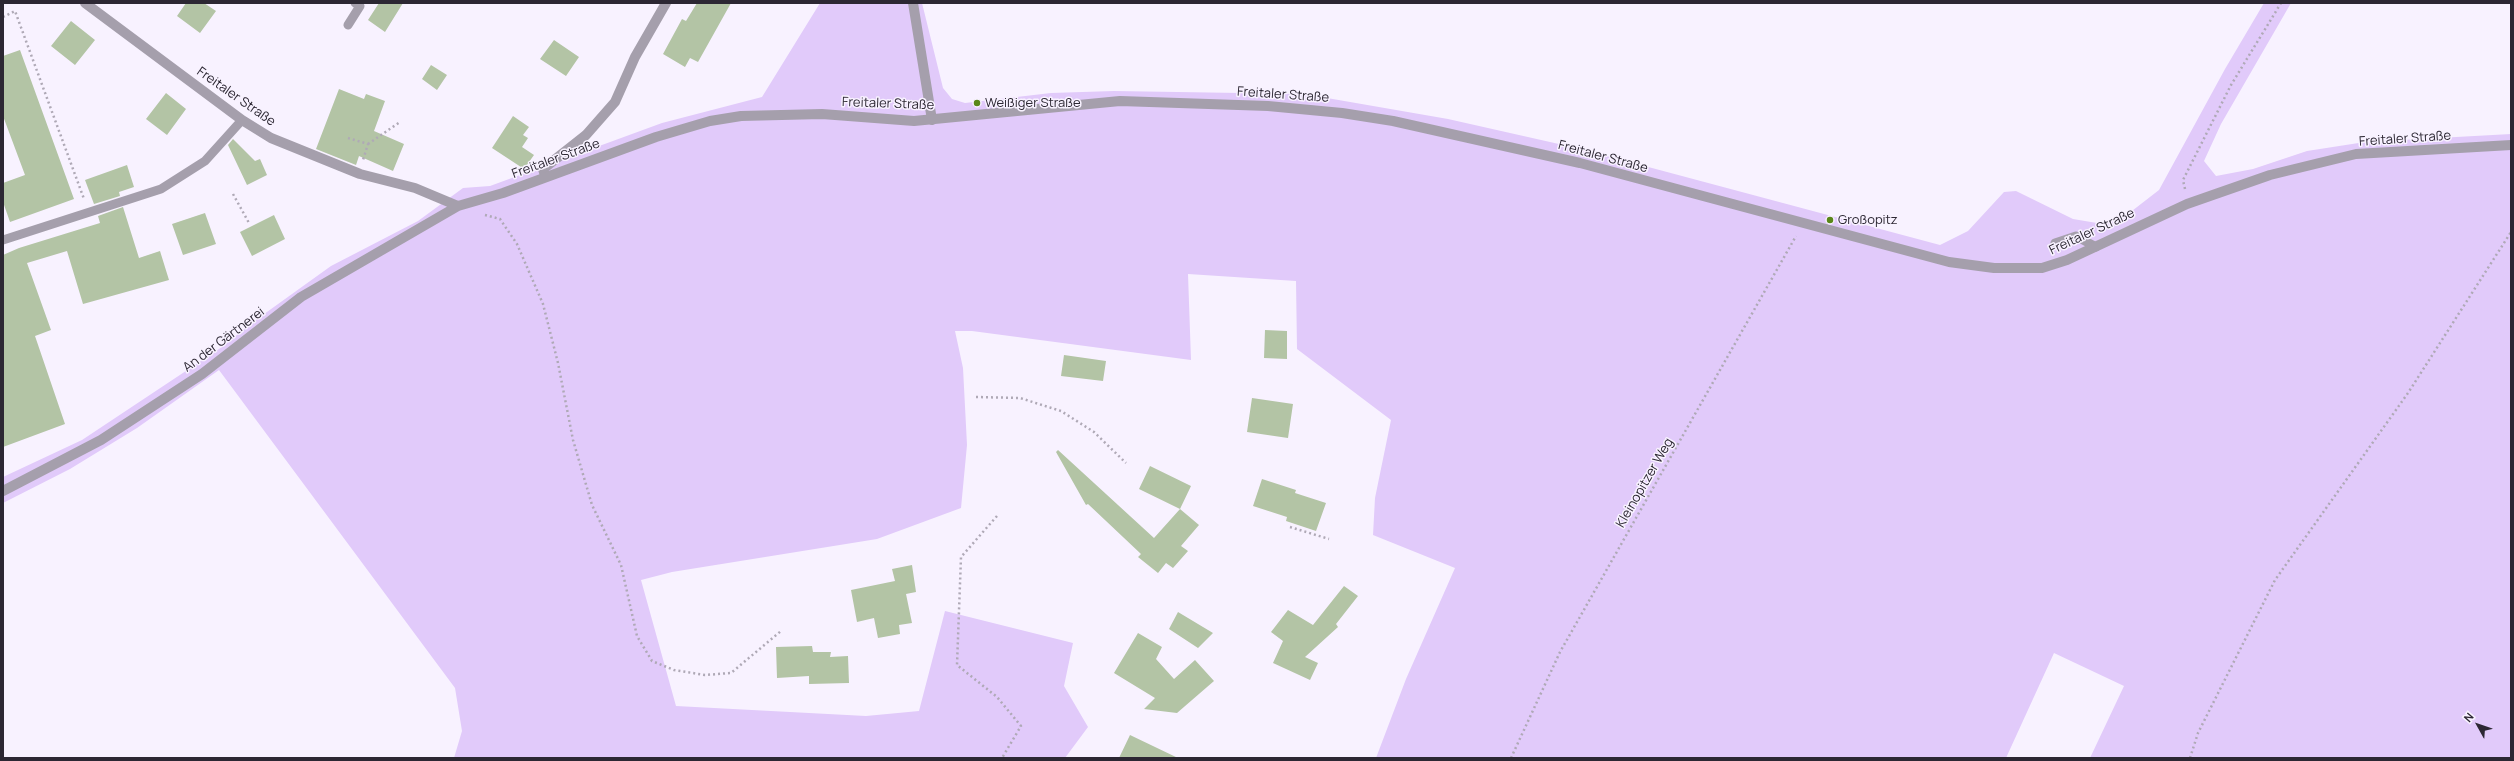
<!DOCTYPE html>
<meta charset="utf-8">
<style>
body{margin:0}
#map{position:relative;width:2514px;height:761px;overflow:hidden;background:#f8f2ff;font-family:Manrope,sans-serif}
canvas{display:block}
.frame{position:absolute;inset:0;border:4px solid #2c2733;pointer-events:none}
.north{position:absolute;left:2458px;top:705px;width:40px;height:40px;-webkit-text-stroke:3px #f8f2ff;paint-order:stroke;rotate:310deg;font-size:11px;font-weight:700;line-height:16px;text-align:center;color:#2c2733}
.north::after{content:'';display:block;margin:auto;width:14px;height:18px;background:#2c2733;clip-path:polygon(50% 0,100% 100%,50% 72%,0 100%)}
</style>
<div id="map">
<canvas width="2514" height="761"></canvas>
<div class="frame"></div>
<div class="north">N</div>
</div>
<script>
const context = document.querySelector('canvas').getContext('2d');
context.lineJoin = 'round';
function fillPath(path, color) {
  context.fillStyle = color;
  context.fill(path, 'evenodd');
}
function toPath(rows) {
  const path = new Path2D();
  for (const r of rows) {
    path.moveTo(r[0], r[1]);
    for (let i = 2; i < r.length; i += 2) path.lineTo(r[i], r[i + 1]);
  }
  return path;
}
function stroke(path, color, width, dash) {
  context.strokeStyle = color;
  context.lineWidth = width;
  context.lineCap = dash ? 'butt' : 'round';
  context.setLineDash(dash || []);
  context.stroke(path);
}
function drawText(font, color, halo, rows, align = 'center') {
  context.font = font + ' Manrope,sans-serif';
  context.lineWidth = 3;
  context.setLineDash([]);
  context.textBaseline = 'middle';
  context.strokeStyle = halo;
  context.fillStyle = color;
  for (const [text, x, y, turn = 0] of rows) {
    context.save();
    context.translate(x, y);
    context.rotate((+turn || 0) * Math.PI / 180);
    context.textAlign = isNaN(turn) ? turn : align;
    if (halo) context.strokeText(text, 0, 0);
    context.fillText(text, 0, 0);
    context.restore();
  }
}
const green = toPath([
 [820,3,922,3,943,88,952,99,965,103,1051,93,1114,91,1304,94,1448,119,1581,149,1940,245,1968,231,2004,192,2016,191,2073,219,2097,223,2113,221,2128,214,2159,190,2225,69,2264,3,2291,3,2221,124,2204,161,2216,176,2253,169,2307,151,2365,142,2511,134,2511,758,2090,758,2124,686,2054,653,2006,758,1376,758,1406,679,1455,568,1373,535,1375,498,1391,420,1297,349,1296,281,1188,274,1191,360,972,331,955,331,963,368,967,445,961,508,877,539,672,572,641,580,676,706,866,716,919,711,945,611,1073,643,1064,686,1088,727,1065,758,454,758,462,731,455,688,219,370,137,428,70,469,3,503,3,477,82,440,222,347,253,322,331,266,418,221,463,188,490,186,662,123,762,97]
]);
const building = toPath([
 [186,3,204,3,216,11,200,33,177,16],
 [379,3,403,3,385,32,368,20],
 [697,3,731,3,698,62,690,58,685,67,663,54,682,19,686,21],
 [71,21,95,40,75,65,51,46],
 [554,40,579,57,566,76,540,59],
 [20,50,74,199,10,222,3,202,3,183,25,175,3,116,3,56],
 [431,65,447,75,437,90,422,79],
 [339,89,364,99,366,94,385,101,374,131,404,144,393,171,359,156,356,165,316,149],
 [166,93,186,109,167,135,146,119],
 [513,116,529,127,523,135,528,138,522,147,534,155,524,169,492,148],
 [233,139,255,161,260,159,267,175,247,185,228,145],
 [127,165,134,187,119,192,120,196,94,204,85,180],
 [123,207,139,258,160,251,169,280,83,304,67,251,27,263,51,330,35,336,65,424,3,447,3,255,19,248,100,223,98,216],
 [205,213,216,244,183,255,172,224],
 [274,215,285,239,252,256,240,232],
 [1265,330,1287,331,1287,359,1264,358],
 [1064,355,1106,361,1103,381,1061,376],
 [1252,398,1293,404,1288,438,1247,432],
 [1058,450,1154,538,1180,509,1199,525,1181,546,1188,551,1173,568,1166,563,1158,573,1138,557,1141,554,1088,504,1086,505,1056,452],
 [1150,466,1191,486,1180,509,1139,489],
 [1262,479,1296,490,1295,493,1326,503,1316,531,1286,521,1287,517,1253,506],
 [912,565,916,592,906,594,912,623,899,625,900,634,878,638,874,618,857,622,851,590,895,581,892,569],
 [1344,586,1358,596,1336,624,1338,627,1305,657,1318,663,1310,680,1273,663,1283,641,1271,632,1288,610,1313,625],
 [1178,612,1213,633,1198,648,1169,629],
 [1138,633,1162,647,1156,659,1174,679,1195,660,1214,681,1177,713,1144,709,1155,698,1114,673],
 [812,646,813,652,831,652,830,657,848,656,849,683,809,684,809,676,777,678,776,647],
 [1130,735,1178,758,1119,758]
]);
const path = toPath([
 [3,17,15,11,84,199],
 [348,138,368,144,363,160],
 [368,144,400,122],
 [2185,189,2183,180,2231,85,2281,3],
 [233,194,249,223],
 [485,215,500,219,517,244,543,304,558,363,573,440,592,505,621,565,637,636,652,661,674,670,705,675,731,673,781,631],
 [976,397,1020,398,1061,411,1094,432,1126,463],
 [997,516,961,557,957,665,997,697,1021,726,1002,758],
 [1290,527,1329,539],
 [1511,758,1560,652,1796,236],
 [2190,758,2198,733,2275,580,2408,393,2511,232]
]);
const service = toPath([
 [348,25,360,6,355,3],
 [3,240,161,189,205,161,242,120],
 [2055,243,2076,236,2096,247]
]);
const minor = toPath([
 [913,3,932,120],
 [545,176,543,169,586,135,615,102,635,57,666,3]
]);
const tertiary = toPath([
 [85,3,242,120,271,138,360,174,415,188,458,206],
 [3,491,101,440,202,374,301,297,458,206,503,193,656,137,710,121,741,116,822,114,914,121,1120,101,1268,106,1342,113,1393,121,1580,163,1949,262,1994,268,2042,268,2067,260,2187,204,2270,175,2356,154,2511,145]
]);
const markers = [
 [977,103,4,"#598718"],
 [1830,220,4,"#598718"]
];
const streetNames = [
 ["Freitaler Straße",1283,95,4],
 ["Freitaler Straße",236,97,35],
 ["Freitaler Straße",888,104,2],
 ["Freitaler Straße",2405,139,-4],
 ["Freitaler Straße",1603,157,15],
 ["Freitaler Straße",556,159,-20],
 ["Freitaler Straße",2092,232,-25],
 ["An der Gärtnerei",224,340,-37],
 ["Kleinopitzer Weg",1645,483,-60]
];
const poiNames = [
 ["Weißiger Straße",985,103],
 ["Großopitz",1838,220]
];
fillPath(green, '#e1cafa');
fillPath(building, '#b3c4a5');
stroke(path, '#afa9b6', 2.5, [2, 3]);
stroke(service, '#a59fac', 9);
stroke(minor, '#a59fac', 10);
stroke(tertiary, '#a59fac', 10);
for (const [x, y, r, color] of markers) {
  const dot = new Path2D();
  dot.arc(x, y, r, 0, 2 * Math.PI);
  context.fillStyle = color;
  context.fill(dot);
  stroke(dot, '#f8f2ff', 1.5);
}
drawText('13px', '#2c2733', '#f8f2ff', streetNames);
drawText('13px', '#2c2733', '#f8f2ff', poiNames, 'left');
</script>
